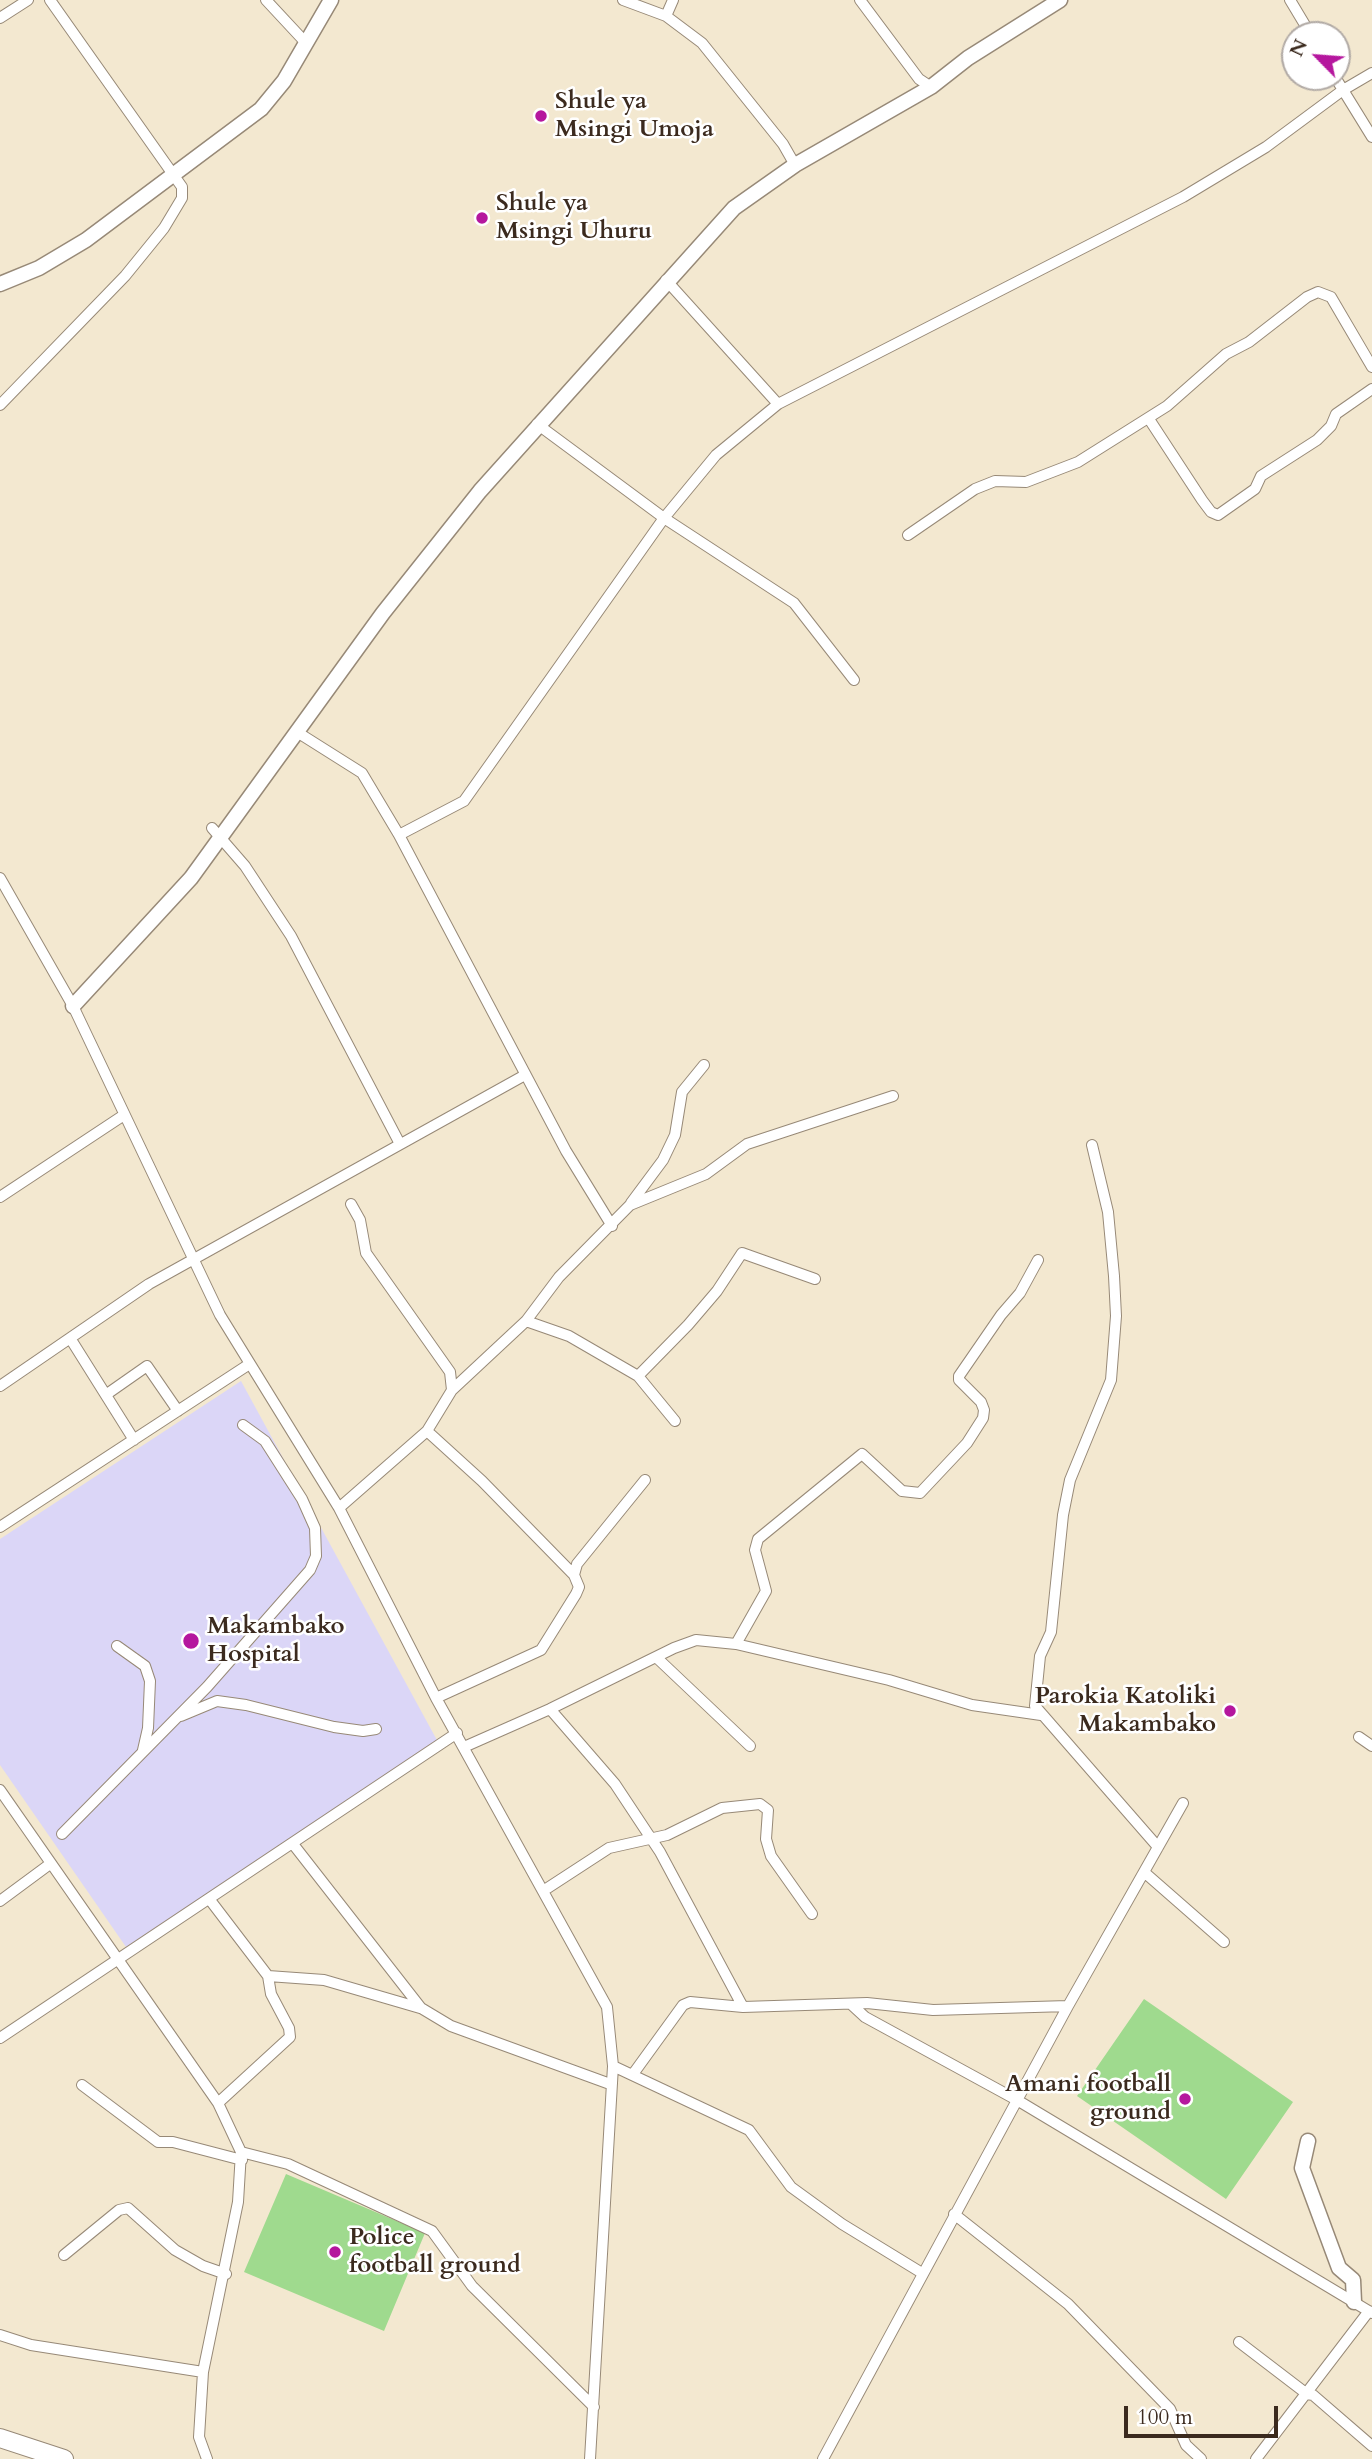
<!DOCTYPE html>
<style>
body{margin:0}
#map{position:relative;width:1372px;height:2459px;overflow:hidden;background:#f3e8d0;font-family:Cardo,serif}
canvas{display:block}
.north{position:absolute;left:1281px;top:21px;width:70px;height:70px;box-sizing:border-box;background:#fff;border:2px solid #b1aaa5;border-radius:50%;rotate:295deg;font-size:19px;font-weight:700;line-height:28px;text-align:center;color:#3b2a1e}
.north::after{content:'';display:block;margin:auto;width:24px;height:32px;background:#b5179e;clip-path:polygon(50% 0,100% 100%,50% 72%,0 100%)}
.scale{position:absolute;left:1124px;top:2406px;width:154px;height:32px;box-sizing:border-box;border:4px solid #3b2a1e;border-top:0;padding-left:9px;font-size:21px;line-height:24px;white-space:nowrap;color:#3b2a1e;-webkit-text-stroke:5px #fff;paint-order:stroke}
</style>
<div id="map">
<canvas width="1372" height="2459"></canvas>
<div class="north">N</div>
<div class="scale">100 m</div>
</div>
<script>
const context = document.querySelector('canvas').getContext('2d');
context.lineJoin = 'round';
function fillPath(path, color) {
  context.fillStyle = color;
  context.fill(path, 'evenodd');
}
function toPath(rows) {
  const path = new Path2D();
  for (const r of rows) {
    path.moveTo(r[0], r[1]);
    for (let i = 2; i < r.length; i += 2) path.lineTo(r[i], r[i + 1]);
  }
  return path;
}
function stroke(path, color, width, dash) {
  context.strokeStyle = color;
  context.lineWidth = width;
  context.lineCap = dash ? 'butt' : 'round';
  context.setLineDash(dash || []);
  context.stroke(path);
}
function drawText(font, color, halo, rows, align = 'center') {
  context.font = font + ' Cardo,serif';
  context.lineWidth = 5;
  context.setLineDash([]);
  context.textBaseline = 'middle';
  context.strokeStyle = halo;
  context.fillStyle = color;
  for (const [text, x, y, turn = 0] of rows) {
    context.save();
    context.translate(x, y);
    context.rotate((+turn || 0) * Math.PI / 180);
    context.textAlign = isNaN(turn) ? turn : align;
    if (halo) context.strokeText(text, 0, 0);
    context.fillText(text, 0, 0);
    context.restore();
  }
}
const built = toPath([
 [241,1381,438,1742,126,1947,0,1765,0,1539]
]);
const green = toPath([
 [1144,1999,1293,2102,1226,2199,1077,2096],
 [286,2174,425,2233,384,2331,244,2272]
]);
const street = toPath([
 [266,0,306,43],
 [623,0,666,16,702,43,783,144,795,165],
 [860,0,919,79,931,87],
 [1290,0,1311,35],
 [666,16,673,0],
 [0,18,28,0],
 [1335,77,1372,137],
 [666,280,778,404],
 [0,405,125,276,164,228,182,198,182,187,50,0],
 [1149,419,1202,500,1211,512,1218,515,1255,489,1261,476,1317,440,1331,426,1336,414,1372,389],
 [537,424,664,518,794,603,854,680],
 [908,535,975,489,995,481,1026,482,1078,462,1167,406,1226,354,1249,342,1307,297,1318,292,1331,297,1372,367],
 [297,732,362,773,399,835,566,1151,612,1226],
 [212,828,245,866,291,936,400,1144],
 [399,835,464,801,664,518,716,455,778,404,1183,197,1266,147,1343,90,1372,73],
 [0,878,73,1006,220,1315,339,1508,436,1698,607,2007,613,2066,590,2459],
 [1092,1145,1108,1212,1114,1276,1116,1316,1111,1380,1070,1480,1063,1515,1051,1632,1040,1656,1035,1706,1158,1847],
 [0,1197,124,1115],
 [631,1203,663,1160,675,1135,682,1092,704,1065],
 [351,1204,360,1220,366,1253,450,1372,452,1390],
 [526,1321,569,1336,638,1376,675,1421],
 [70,1338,134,1440],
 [638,1376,688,1325,717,1291,742,1253,815,1279],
 [0,1386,149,1284,525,1075],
 [107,1394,147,1366,178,1411],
 [427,1431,482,1481,574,1575],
 [339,1508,427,1431,452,1390,526,1321,559,1277,630,1205,706,1174,747,1144,893,1096],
 [0,1527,248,1365],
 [736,1644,766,1591,755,1550,758,1539,862,1454,902,1491,920,1493,967,1443,983,1418,984,1410,981,1402,959,1380,959,1376,1001,1315,1020,1293,1038,1260],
 [117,1646,145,1666,150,1681,148,1728,143,1750],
 [656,1657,750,1746],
 [436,1698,541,1650,576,1594,579,1587,574,1575,577,1564,645,1480],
 [550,1709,615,1784,660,1852,743,2007],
 [181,1716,217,1701,246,1705,334,1727,363,1731,376,1729],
 [1359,1737,1372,1746],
 [464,1747,550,1709,674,1648,696,1640,736,1644,889,1680,972,1705,1041,1715],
 [0,1790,218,2103,241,2152,238,2202,203,2372,199,2437,207,2459],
 [62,1834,207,1687,310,1570,316,1556,315,1528,302,1499,265,1441,243,1425],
 [293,1844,421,2008,451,2026,610,2084],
 [1144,1872,1224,1942],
 [543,1891,609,1848,667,1835,722,1808,760,1804,768,1810,766,1839,771,1856,812,1914],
 [210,1900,268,1976,324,1980,420,2008],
 [0,1901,50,1864],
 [852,2005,865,2017,1017,2100,1372,2313],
 [0,2038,457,1733],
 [613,2066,749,2130,791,2187,842,2224,922,2273],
 [633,2074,683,2005,690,2002,743,2007,867,2003,933,2010,1068,2006],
 [82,2085,158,2142,173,2142,242,2160],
 [218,2103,290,2037,289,2028,271,1994,268,1976],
 [241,2152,288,2164,432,2231,472,2286,594,2407],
 [954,2214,1068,2304,1170,2409,1186,2445,1201,2459],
 [64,2255,119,2210,128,2208,175,2250,203,2266,226,2274],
 [0,2335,31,2345,203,2372],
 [1239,2342,1307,2394,1313,2395,1372,2446],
 [823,2459,1068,2006,1183,1803],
 [1256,2459,1369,2311]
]);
const secondary = toPath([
 [0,284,39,268,86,240,261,109,284,81,331,0],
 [73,1006,191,878,383,613,480,491,734,208,795,165,931,87,968,58,1060,0],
 [1308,2141,1302,2168,1339,2268,1353,2280,1354,2302]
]);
const highway = toPath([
 [0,2438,64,2459]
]);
const markers = [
 [541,116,7,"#b5179e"],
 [482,218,7,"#b5179e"],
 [191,1641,9,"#b5179e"],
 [1230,1711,7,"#b5179e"],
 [1185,2099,7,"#b5179e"],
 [335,2252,7,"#b5179e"]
];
const poiNames = [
 ["Shule ya",555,102],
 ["Msingi Umoja",555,130],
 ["Shule ya",496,204],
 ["Msingi Uhuru",496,232],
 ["Makambako",207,1627],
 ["Hospital",207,1655],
 ["Parokia Katoliki",1216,1697,"right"],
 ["Makambako",1216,1725,"right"],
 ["Amani football",1171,2085,"right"],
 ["ground",1171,2113,"right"],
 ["Police",349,2238],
 ["football ground",349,2266]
];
fillPath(built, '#dbd6f7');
fillPath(green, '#9fda8e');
stroke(street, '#978977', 12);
stroke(secondary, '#978977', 17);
stroke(highway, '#978977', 20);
stroke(street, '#fff', 10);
stroke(secondary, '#fff', 14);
stroke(highway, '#fff', 18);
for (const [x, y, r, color] of markers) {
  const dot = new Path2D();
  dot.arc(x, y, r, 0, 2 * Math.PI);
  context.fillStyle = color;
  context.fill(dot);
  stroke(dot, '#fff', 2.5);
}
drawText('bold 24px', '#3b2a1e', '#fff', poiNames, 'left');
</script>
